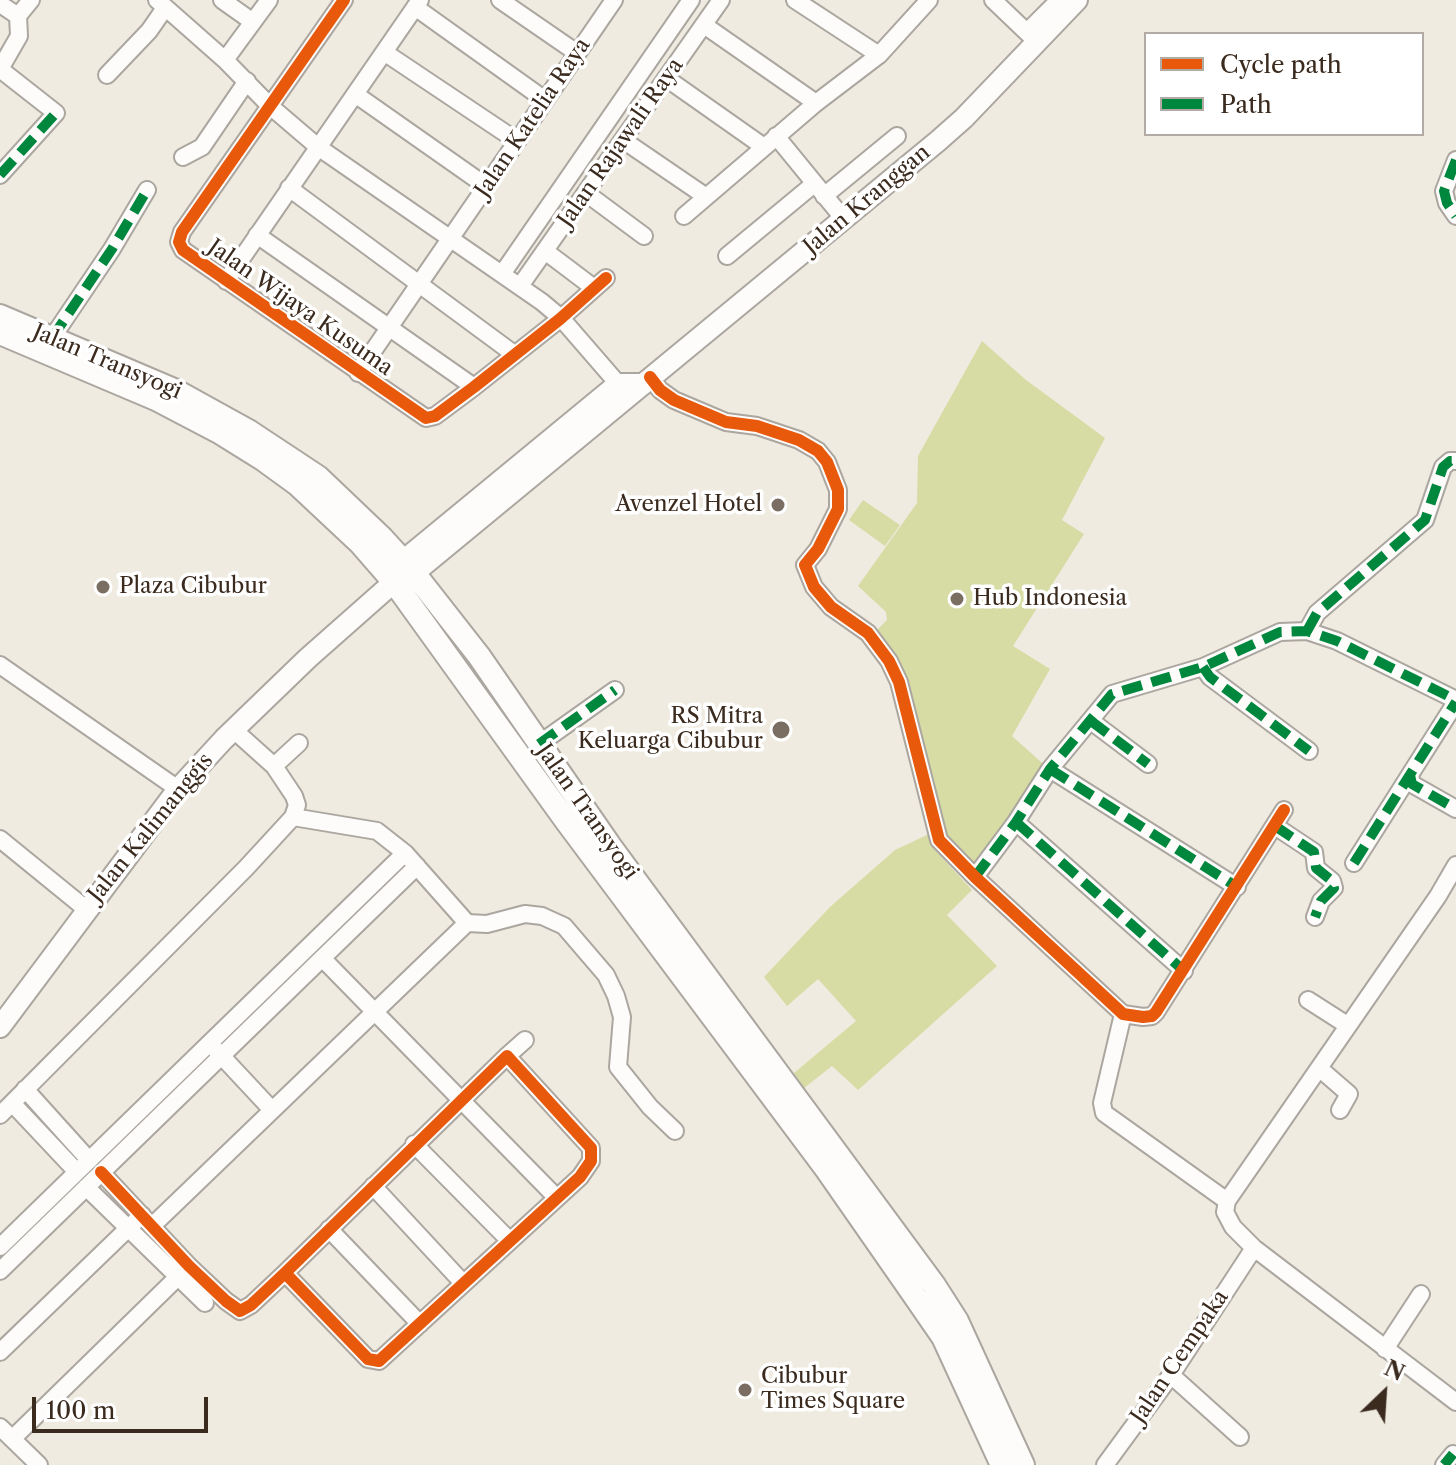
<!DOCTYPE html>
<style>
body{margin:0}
#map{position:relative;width:1456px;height:1465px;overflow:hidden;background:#f0ebe0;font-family:"Libre Caslon Text",serif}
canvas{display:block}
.legend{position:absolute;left:1144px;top:32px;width:280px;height:104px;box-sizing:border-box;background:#fff;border:2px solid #b1aaa5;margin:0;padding:10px 14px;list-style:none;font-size:24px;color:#3b2a1e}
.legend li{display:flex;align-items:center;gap:16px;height:40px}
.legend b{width:40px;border:2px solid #b1aaa5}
.north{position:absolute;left:1344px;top:1353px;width:80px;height:80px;-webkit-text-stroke:6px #fff;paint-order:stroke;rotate:25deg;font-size:22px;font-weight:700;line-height:32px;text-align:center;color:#3b2a1e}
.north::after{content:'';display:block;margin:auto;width:28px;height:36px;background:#3b2a1e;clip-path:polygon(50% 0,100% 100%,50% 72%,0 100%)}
.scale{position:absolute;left:32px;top:1397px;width:176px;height:36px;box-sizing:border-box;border:4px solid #3b2a1e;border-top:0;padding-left:10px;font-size:24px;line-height:28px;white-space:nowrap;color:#3b2a1e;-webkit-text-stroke:6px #fff;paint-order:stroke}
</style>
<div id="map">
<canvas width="1456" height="1465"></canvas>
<ul class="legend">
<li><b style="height:10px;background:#e8590c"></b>Cycle path</li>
<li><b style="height:10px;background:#00873e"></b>Path</li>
</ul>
<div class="north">N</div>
<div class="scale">100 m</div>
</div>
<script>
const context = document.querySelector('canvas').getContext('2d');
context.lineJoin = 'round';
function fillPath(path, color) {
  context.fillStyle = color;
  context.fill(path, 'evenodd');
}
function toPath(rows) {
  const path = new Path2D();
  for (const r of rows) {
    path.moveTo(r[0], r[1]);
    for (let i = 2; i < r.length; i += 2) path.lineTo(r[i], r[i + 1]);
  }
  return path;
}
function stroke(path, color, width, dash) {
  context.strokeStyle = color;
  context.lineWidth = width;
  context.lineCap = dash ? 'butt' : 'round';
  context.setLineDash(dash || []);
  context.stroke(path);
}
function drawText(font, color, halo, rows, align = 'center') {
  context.font = font + ' "Libre Caslon Text",serif';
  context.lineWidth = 7;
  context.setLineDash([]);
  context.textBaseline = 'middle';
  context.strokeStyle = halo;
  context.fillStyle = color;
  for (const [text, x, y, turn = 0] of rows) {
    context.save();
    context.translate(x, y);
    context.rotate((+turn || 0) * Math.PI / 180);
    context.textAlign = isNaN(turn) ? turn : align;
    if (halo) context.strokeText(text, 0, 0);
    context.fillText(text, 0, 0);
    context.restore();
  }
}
const green = toPath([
 [982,341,1026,380,1105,438,1062,520,1084,534,1013,646,1050,669,1012,736,1049,769,974,870,947,842,906,679,873,634,887,620,886,612,858,586,917,503,918,456],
 [863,500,900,525,885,546,849,520],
 [929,834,934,849,972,890,947,915,997,966,858,1090,832,1066,804,1088,794,1073,856,1021,818,979,787,1006,764,977,830,907,895,850]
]);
const minor = toPath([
 [157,0,225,60],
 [222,0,253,22],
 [269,0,225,60,270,106,318,147,542,302,561,318,626,393],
 [344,0,182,232,179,242,183,250,426,418,435,416,474,387,560,319,606,278],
 [500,0,577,53],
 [795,0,879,55],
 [993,0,1037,42],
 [0,4,18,16],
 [415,7,545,100],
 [704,25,816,103],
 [1028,31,1059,0],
 [384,52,517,141],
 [0,69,56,113,0,175],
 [0,69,19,36,18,16,31,0],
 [107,75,149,31,165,8],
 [666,78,764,147],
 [355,94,486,186],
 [776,136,843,218],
 [623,140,705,196],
 [183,157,202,147,247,81],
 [1456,160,1444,191,1447,203,1456,216],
 [289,188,514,354],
 [586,193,644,236],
 [824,196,897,136],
 [684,216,816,103,879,55,929,0],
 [257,235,474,387],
 [545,251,594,288],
 [727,256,814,184],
 [502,274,691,0],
 [226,281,420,0],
 [520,286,721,0],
 [52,338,112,249,147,190],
 [358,373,614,0],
 [650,377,660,390,674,400,726,422,757,426,799,440,818,451,827,462,838,490,838,509,818,549,805,565,814,587,831,607,868,633,889,661,899,682,939,840,975,877,1123,1014,1143,1017,1152,1016,1156,1012,1284,810],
 [1307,631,1317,613,1425,520,1443,467,1450,461,1456,461],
 [0,665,178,789],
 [1203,667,1210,677,1309,751],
 [1091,721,1148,764],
 [539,744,615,690],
 [274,766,299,743],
 [1050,769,1237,887],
 [1410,775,1412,784,1456,809],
 [293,817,377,831,405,853,467,923,487,924,525,914,542,916,564,926,606,975,616,996,622,1017,618,1067,650,1107,675,1131],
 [1016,822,1184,971],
 [1275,826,1314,852,1316,868,1332,881,1334,888,1321,901,1315,917],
 [0,839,86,909],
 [1354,863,1456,702],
 [1456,865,1438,896,1227,1201,1225,1212,1233,1227,1254,1248,1456,1402],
 [975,877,1016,822,1050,769,1112,694,1203,667,1280,632,1307,631,1337,641,1456,700],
 [322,958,557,1198],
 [1308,1000,1347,1025],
 [1123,1014,1102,1103,1104,1113,1227,1201],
 [216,1050,272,1110],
 [507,1056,525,1040],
 [1319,1068,1349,1094,1340,1110],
 [25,1089,89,1160],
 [12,1103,77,1172],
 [0,1115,246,868,293,817,297,805,294,796,274,766,235,731],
 [414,1144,509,1240],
 [101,1172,189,1266,226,1301,240,1311,251,1305,285,1273,507,1056,591,1148,591,1161,580,1177,379,1361,368,1359,285,1273],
 [373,1186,463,1283],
 [86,1187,205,1303],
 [152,1226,467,923],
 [329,1229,420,1324],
 [0,1247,405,853],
 [0,1271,417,866],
 [1385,1349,1421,1294],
 [0,1352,142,1215],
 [1171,1375,1240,1437],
 [0,1427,39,1465],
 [12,1439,189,1266],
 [1105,1465,1171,1375,1254,1248],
 [1444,1465,1453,1454]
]);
const major = toPath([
 [403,561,618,384,641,384],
 [414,573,938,141,964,118,1077,0],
 [0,1027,178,789,224,739,308,658,394,582]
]);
const highway = toPath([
 [0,316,174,390,250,432,318,477,382,538,414,573,479,656,610,846,934,1285,957,1321,1023,1465],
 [0,333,156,399,219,432,264,460,297,484,360,543,394,582,567,822,827,1170,914,1295,943,1337,1002,1465]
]);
const quiet = toPath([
 [1456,160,1444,191,1447,203,1456,216],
 [0,175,56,113],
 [52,338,112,249,147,190],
 [1307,631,1317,613,1425,520,1443,467,1450,461,1456,461],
 [1203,667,1210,677,1309,751],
 [1091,721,1148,764],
 [539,744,615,690],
 [1050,769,1237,887],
 [1410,775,1412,784,1456,809],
 [1016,822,1184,971],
 [1275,826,1314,852,1316,868,1332,881,1334,888,1321,901,1315,917],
 [1354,863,1456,702],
 [975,877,1016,822,1050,769,1112,694,1203,667,1280,632,1307,631,1337,641,1456,700],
 [1444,1465,1453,1454]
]);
const cycleway = toPath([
 [344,0,182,232,179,242,183,250,426,418,435,416,474,387,560,319,606,278],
 [650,377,660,390,674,400,726,422,757,426,799,440,818,451,827,462,838,490,838,509,818,549,805,565,814,587,831,607,868,633,889,661,899,682,939,840,975,877,1123,1014,1143,1017,1152,1016,1156,1012,1284,810],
 [101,1172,189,1266,226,1301,240,1311,251,1305,285,1273,507,1056,591,1148,591,1161,580,1177,379,1361,368,1359,285,1273]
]);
const markers = [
 [778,505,8,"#7a6e62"],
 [103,587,8,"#7a6e62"],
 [957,599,8,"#7a6e62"],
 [781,730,10,"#7a6e62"],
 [745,1390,8,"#7a6e62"]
];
const streetNames = [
 ["Jalan Katelia Raya",533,118,-56],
 ["Jalan Rajawali Raya",621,143,-55],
 ["Jalan Kranggan",867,200,-40],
 ["Jalan Wijaya Kusuma",300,308,35],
 ["Jalan Transyogi",107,362,23],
 ["Jalan Transyogi",587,812,55],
 ["Jalan Kalimanggis",151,828,-51],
 ["Jalan Cempaka",1180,1357,-56]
];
const poiNames = [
 ["Avenzel Hotel",762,505,"right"],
 ["Plaza Cibubur",119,587],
 ["Hub Indonesia",973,599],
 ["RS Mitra",763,717,"right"],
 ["Keluarga Cibubur",763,742,"right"],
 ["Cibubur",761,1377],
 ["Times Square",761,1402]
];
fillPath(green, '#d6dca3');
stroke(minor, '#aba69f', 20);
stroke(major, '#aba69f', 24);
stroke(highway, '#aba69f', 26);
stroke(minor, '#fdfcfa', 16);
stroke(major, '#fdfcfa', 20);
stroke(highway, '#fdfcfa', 22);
stroke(quiet, '#00873e', 10, [20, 10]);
stroke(cycleway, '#e8590c', 12);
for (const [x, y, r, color] of markers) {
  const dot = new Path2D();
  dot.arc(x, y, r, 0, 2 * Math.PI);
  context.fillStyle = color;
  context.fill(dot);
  stroke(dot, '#fff', 3);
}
drawText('22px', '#3b2a1e', '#fff', streetNames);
drawText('22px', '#3b2a1e', '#fff', poiNames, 'left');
</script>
